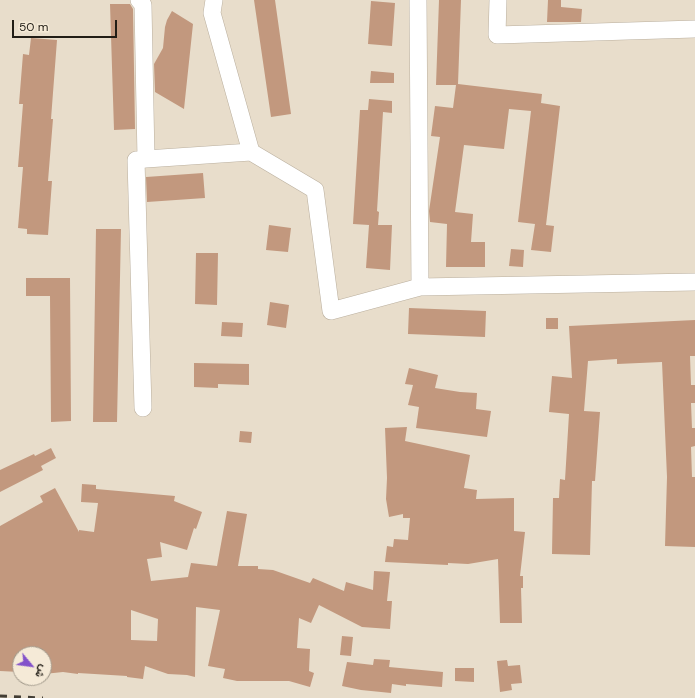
<!DOCTYPE html>
<meta charset="utf-8">
<style>
body{margin:0}
#map{position:relative;width:695px;height:698px;overflow:hidden;background:#e8ddcb;font-family:"DM Sans",Vazirmatn,sans-serif}
canvas{display:block}
.north{position:absolute;left:12px;top:646px;width:40px;height:40px;box-sizing:border-box;background:#f5ead7;border:1px solid #a0988a;border-radius:50%;rotate:119deg;font-size:11px;font-weight:700;line-height:16px;text-align:center;color:#211d16}
.north::after{content:'';display:block;margin:auto;width:14px;height:18px;background:#8352ca;clip-path:polygon(50% 0,100% 100%,50% 72%,0 100%)}
.scale{position:absolute;left:12px;top:20px;width:105px;height:18px;box-sizing:border-box;border:2px solid #211d16;border-top:0;padding-left:5px;font-size:12px;line-height:14px;white-space:nowrap;color:#211d16;-webkit-text-stroke:3px #f5ead7;paint-order:stroke}
</style>
<div id="map">
<canvas width="695" height="698"></canvas>
<div class="north">ش</div>
<div class="scale">50 m</div>
</div>
<script>
const context = document.querySelector('canvas').getContext('2d');
context.lineJoin = 'round';
function fillPath(path, color) {
  context.fillStyle = color;
  context.fill(path, 'evenodd');
}
function toPath(rows) {
  const path = new Path2D();
  for (const r of rows) {
    path.moveTo(r[0], r[1]);
    for (let i = 2; i < r.length; i += 2) path.lineTo(r[i], r[i + 1]);
  }
  return path;
}
function stroke(path, color, width, dash) {
  context.strokeStyle = color;
  context.lineWidth = width;
  context.lineCap = dash ? 'butt' : 'round';
  context.setLineDash(dash || []);
  context.stroke(path);
}
const building = toPath([
 [254,0,275,0,291,114,271,117],
 [439,0,461,0,458,84,542,94,541,103,560,106,546,225,554,226,551,252,531,250,535,224,518,222,531,111,509,109,504,149,464,145,455,212,473,214,471,242,485,242,485,267,446,267,447,224,430,222,429,211,440,137,431,136,435,106,453,108,456,85,436,85],
 [548,0,561,0,561,7,582,9,581,22,547,22],
 [371,1,395,3,392,46,368,44],
 [110,4,130,4,133,9,135,129,114,130],
 [172,11,193,24,184,109,155,92,154,64,163,48,165,27,167,20],
 [31,38,57,40,51,119,53,119,48,181,52,181,48,235,27,234,27,229,18,228,23,167,18,167,23,104,19,104,23,54,29,55],
 [371,71,394,73,394,83,370,83],
 [369,99,392,101,392,113,383,112,377,211,379,212,378,225,392,225,390,270,366,268,369,225,353,224,360,110,368,110],
 [203,173,205,198,147,202,146,177],
 [269,225,291,228,288,252,266,250],
 [96,229,121,229,117,422,93,422],
 [511,249,524,250,523,267,509,266],
 [196,253,218,253,217,305,195,304],
 [26,278,70,278,71,421,51,422,50,296,26,296],
 [270,302,289,305,286,328,267,325],
 [409,308,486,311,485,337,408,334],
 [546,318,558,318,558,329,546,329],
 [695,320,695,356,690,356,691,385,695,385,695,403,691,403,692,428,695,428,695,446,691,447,692,477,695,477,695,547,665,546,667,477,662,362,617,364,617,359,588,361,584,411,600,412,595,481,592,481,590,555,552,554,553,498,559,498,560,479,565,480,569,414,549,412,552,376,572,378,569,326],
 [222,322,243,323,242,337,221,336],
 [194,363,249,364,249,385,218,384,218,388,194,387],
 [409,368,438,375,435,388,460,392,477,393,476,409,491,411,487,437,416,428,419,407,408,405,413,385,405,384],
 [407,427,405,441,470,455,464,488,477,490,476,499,514,498,514,531,525,532,520,576,523,576,523,588,521,588,522,623,500,623,498,559,468,564,448,563,448,565,385,562,387,546,393,547,394,539,408,540,410,518,403,518,403,514,389,517,386,499,387,478,385,428],
 [240,431,252,432,251,443,239,442],
 [51,448,56,458,41,466,43,470,0,492,0,470,34,454,35,456],
 [82,484,96,485,96,489,175,496,174,501,202,512,196,529,194,528,187,550,160,542,162,557,147,559,151,581,188,577,191,563,217,566,227,511,247,514,238,566,258,566,258,569,273,570,310,583,313,578,344,591,346,582,373,590,374,571,390,572,387,601,392,601,390,629,362,627,319,605,311,623,299,618,297,648,310,649,309,671,314,673,310,687,289,681,237,681,223,678,225,669,208,666,220,610,196,607,195,677,187,675,168,674,145,666,143,679,127,677,127,676,78,673,78,674,63,672,44,674,44,654,20,654,20,672,0,671,0,526,43,502,40,496,55,488,79,532,79,530,94,532,98,503,81,502],
 [131,610,158,619,157,641,131,640],
 [342,636,353,637,351,656,340,655],
 [374,659,390,660,389,667,443,672,442,687,406,684,406,686,392,684,391,693,361,690,342,686,347,662,373,665],
 [507,660,508,666,520,665,522,683,511,684,512,690,500,692,497,661],
 [455,668,474,668,474,682,455,681]
]);
const minor = toPath([
 [139,0,143,5,146,159,251,152,315,190,331,311,420,287],
 [214,0,212,13,251,152],
 [418,0,420,287,695,282],
 [498,0,497,35,695,29],
 [143,408,136,160,146,159]
]);
const rail = toPath([
 [0,696,43,698]
]);
fillPath(building, '#c2987e');
stroke(minor, '#baaf9e', 18);
stroke(minor, '#fff', 17);
stroke(rail, '#433e35', 3, [7, 7]);
</script>
